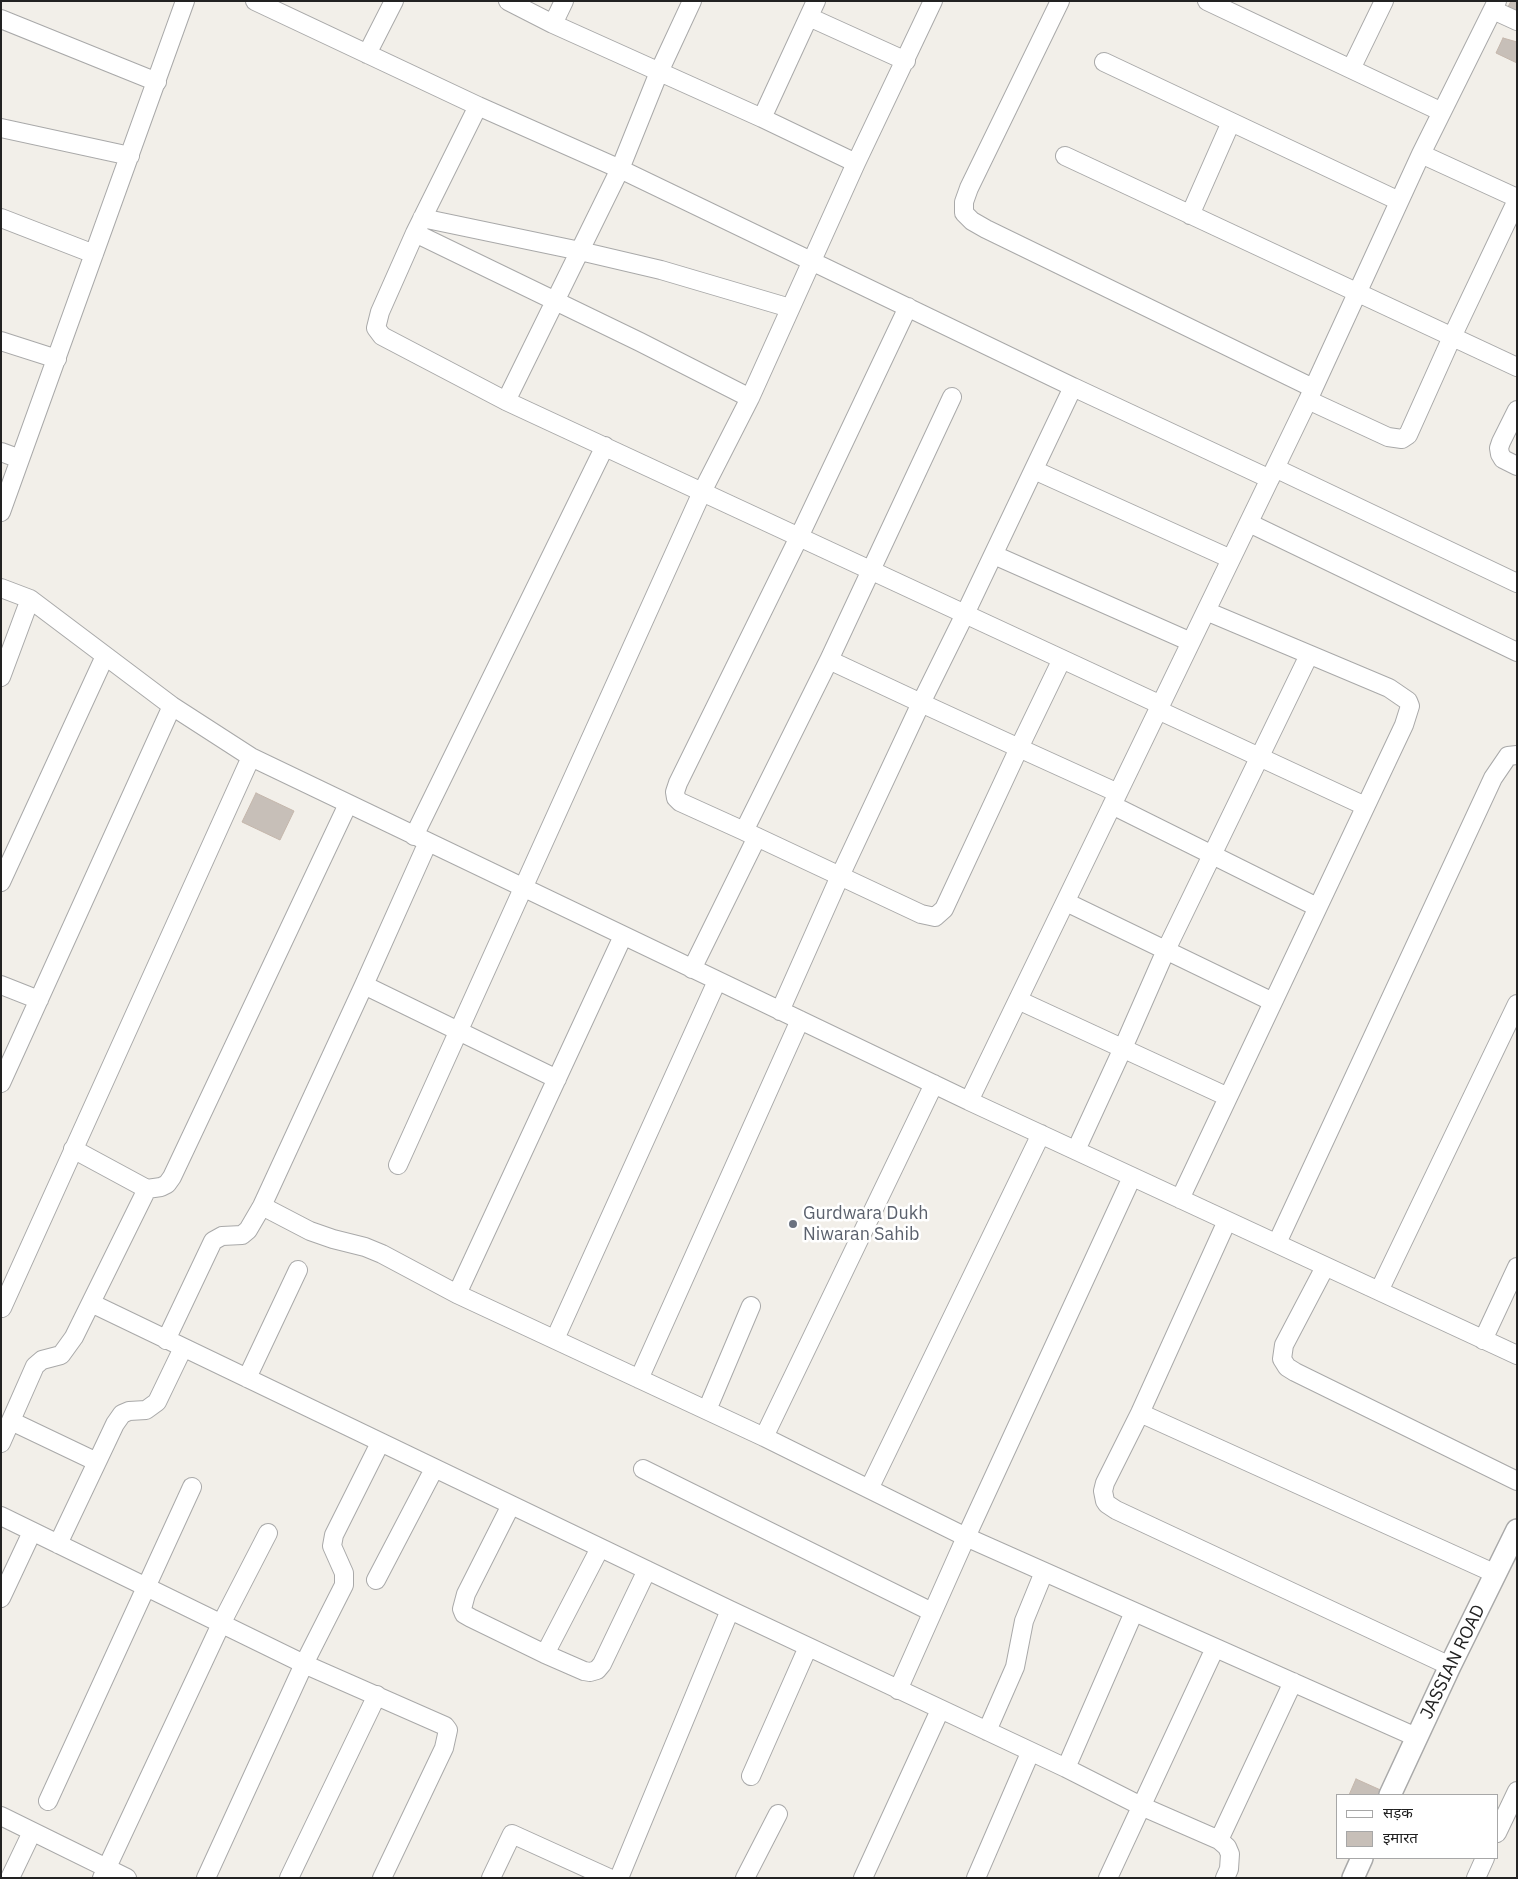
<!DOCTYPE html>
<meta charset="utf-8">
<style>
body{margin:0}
#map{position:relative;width:1518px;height:1879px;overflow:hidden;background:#f2efe9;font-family:"IBM Plex Sans","Noto Sans Devanagari",sans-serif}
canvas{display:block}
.frame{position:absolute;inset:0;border:2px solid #222;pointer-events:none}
.legend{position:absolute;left:1336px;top:1794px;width:162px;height:65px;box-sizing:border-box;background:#fff;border:1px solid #a7a7a7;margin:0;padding:6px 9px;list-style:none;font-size:15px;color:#222}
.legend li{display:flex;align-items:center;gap:10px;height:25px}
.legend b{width:25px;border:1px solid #a7a7a7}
</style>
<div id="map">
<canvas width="1518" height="1879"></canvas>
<div class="frame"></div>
<ul class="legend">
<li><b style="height:6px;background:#fff"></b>सड़क</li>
<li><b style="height:14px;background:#c7bfb8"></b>इमारत</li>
</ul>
</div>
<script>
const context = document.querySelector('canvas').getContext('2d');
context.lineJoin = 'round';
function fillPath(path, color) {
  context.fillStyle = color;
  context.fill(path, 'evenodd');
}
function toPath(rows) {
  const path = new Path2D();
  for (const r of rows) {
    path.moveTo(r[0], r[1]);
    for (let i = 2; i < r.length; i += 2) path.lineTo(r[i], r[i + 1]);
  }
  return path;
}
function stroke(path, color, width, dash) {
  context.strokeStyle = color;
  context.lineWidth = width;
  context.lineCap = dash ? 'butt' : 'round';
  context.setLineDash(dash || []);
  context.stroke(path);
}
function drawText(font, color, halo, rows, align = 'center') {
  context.font = font + ' "IBM Plex Sans",sans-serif';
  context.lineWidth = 5;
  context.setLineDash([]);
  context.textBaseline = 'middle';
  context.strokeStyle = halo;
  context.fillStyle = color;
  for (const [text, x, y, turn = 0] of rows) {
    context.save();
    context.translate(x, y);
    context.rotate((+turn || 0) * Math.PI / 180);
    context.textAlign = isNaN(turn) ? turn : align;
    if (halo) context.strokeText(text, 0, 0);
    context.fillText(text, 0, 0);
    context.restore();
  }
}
const building = toPath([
 [1511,1,1517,1,1517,12,1508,7,1511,1],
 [1503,38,1517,42,1517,63,1496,53,1503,38],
 [256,793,294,811,280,840,242,822,256,793],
 [1356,1779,1385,1792,1384,1795,1349,1795,1356,1779]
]);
const minor = toPath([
 [255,1,478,106],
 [508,1,553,24,762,118,816,1],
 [692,1,659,72,620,169,1073,387],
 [1060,1,969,188,964,202,964,213,972,221,986,229,1313,388],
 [1207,1,1442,112],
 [1497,1,1421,154,1517,198],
 [1493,10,1517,21],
 [809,17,906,61],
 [1,19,157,82],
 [553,24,564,1],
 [367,54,394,1],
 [1104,62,1399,201],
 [1351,69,1384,1],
 [762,118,856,163],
 [1,128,130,156],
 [1421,154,1308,400,1388,437,1402,439,1408,435,1452,337,1517,200],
 [1065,156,1517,367],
 [1190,215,1231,122],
 [1,218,94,254],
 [422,218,580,251,661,270,790,308],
 [1,341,57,359],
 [750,398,856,163,933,1],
 [1308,400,969,1101,1517,1355],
 [506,401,620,169,478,106,415,233,380,312,376,328,382,336,506,401,1161,705],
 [1517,410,1501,442,1499,448,1500,454,1503,459,1517,466],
 [1,452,20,459],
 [1275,468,1517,583],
 [1034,470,1231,559],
 [1,512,185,1],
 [1249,523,1517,652],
 [994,555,1191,642],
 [1,588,30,599,1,677],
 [30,599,172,706,251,757,969,1101],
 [1062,659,1019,748,944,909,935,917,921,914,744,831,829,660,921,703,1019,748,1118,793],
 [829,660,952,397],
 [1158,710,1365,806],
 [1112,805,1317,907],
 [744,831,680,802,676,798,675,792,678,783,799,537,908,307],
 [414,836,605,446],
 [1,882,105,656],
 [1066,902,1273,1002],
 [692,969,757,837],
 [1,985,39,1000],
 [364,985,557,1079],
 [1018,1000,1228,1097],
 [780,1011,840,876,921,703,965,614,1073,387,1270,479],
 [1,1083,172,706],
 [1076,1150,1123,1048,1166,950,1309,655],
 [398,1165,702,492,750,398,640,342,415,233],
 [1132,1177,966,1537,1416,1737],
 [147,1189,161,1187,167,1184,172,1177,348,804],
 [1180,1199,1404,725,1410,706,1408,701,1389,688,1206,611],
 [262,1206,310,1231,333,1239,365,1247,382,1254,457,1294,764,1437],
 [1227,1221,1140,1413,1105,1483,1103,1491,1105,1501,1107,1504,1116,1510,1450,1666],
 [1277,1243,1493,778,1508,756,1517,755],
 [1325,1267,1284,1345,1282,1359,1287,1367,1295,1372,1517,1481],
 [1379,1291,1517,1004],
 [457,1294,623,936],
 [91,1303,730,1610,1066,1768,1141,1806,1219,1840],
 [2,1308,251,757],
 [555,1339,717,981],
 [166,1340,213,1241,222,1236,242,1235,248,1230,262,1206,364,985,428,842],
 [1483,1340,1517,1267],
 [247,1378,298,1270],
 [639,1379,800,1020],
 [707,1410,751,1306],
 [1140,1413,1496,1574],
 [11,1421,97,1462,58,1544],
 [1,1443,35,1366,42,1360,61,1355,74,1337,147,1189,73,1149],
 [97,1462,115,1424,122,1414,129,1411,146,1410,157,1402,183,1348],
 [643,1469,932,1612],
 [869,1489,1041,1134],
 [511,1505,466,1594,462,1609,464,1614,471,1618,545,1654,584,1671,590,1672,597,1670,602,1664,647,1570],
 [1,1516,304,1664,445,1726,448,1730,444,1748,382,1878],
 [376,1580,434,1469],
 [1,1598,32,1532],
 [545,1654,600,1548],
 [898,1690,966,1537,764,1437,934,1084],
 [987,1731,1015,1667,1024,1621,1044,1572],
 [1066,1768,1134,1612],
 [751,1776,808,1647],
 [48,1801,192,1487],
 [1,1816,127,1878],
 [1497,1833,1517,1791],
 [10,1878,32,1832],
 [102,1878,221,1624,268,1533],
 [206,1878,304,1664,344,1585,344,1573,332,1546,334,1535,380,1443],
 [289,1878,377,1695],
 [491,1878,512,1834,609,1878],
 [619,1878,730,1610],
 [745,1878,778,1814],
 [863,1878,940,1710],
 [976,1878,1030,1753],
 [1108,1878,1215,1648],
 [1225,1878,1229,1869,1230,1854,1227,1847,1219,1840,1293,1682],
 [1476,1878,1485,1858]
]);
const tertiary = toPath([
 [1390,1795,1450,1666,1517,1530],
 [1353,1878,1362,1858]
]);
const markers = [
 [793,1224,5,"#6b7280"]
];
const worshipNames = [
 ["Gurdwara Dukh",803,1214],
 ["Niwaran Sahib",803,1235]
];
const streetNames = [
 ["JASSIAN ROAD",1453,1662,-64]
];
fillPath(building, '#c7bfb8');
stroke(building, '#c4b6ab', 1);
stroke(minor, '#a9a9a9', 20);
stroke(tertiary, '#a9a9a9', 24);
stroke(minor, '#fff', 18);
stroke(tertiary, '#fff', 21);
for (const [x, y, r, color] of markers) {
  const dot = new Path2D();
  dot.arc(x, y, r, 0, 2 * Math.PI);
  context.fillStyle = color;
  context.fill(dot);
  stroke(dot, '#fff', 2);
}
drawText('18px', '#5b616d', '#fff', worshipNames, 'left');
drawText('18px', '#222', '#fff', streetNames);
</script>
